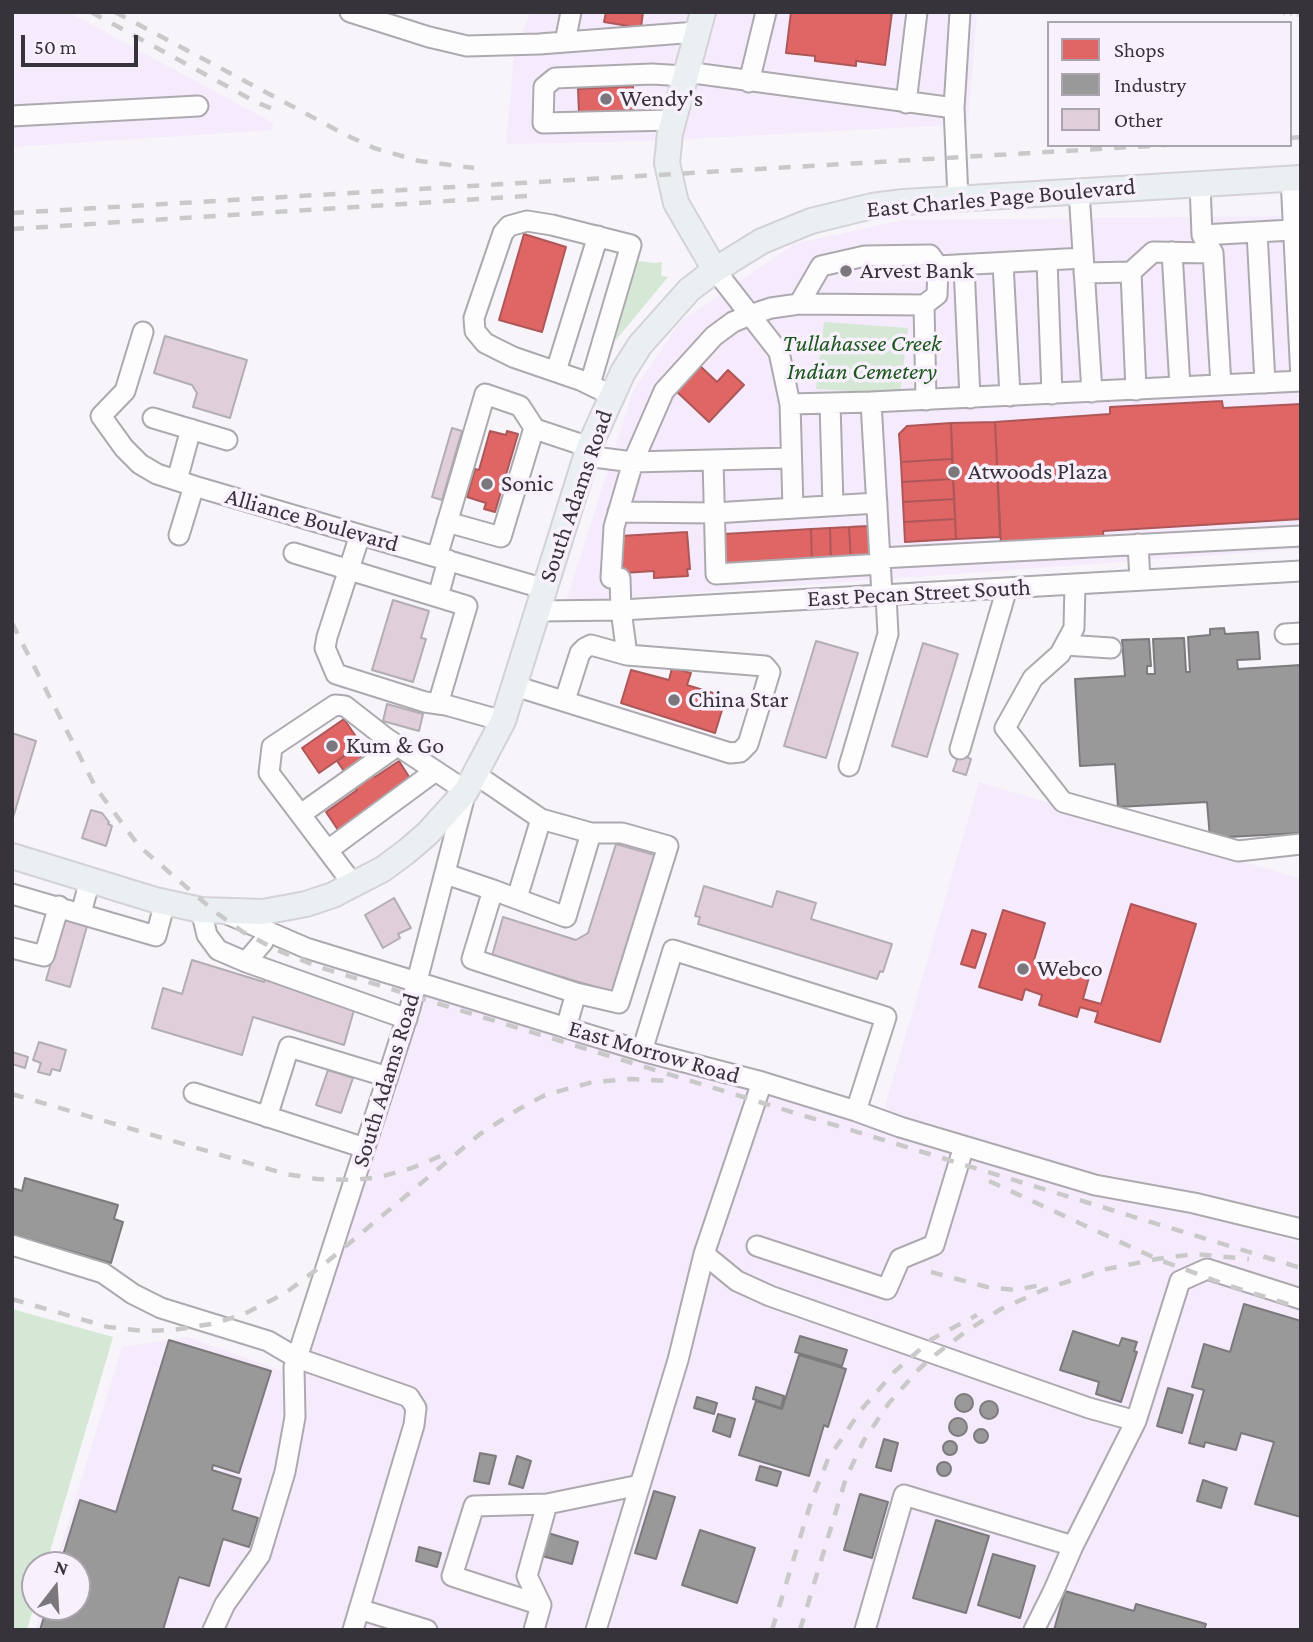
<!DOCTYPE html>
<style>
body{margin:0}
#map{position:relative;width:1313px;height:1642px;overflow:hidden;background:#f7f4fa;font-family:"Crimson Pro",serif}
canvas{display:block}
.frame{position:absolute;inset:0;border:14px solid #37333a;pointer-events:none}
.legend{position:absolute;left:1047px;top:21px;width:245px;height:126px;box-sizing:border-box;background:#f8f1fd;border:2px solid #aba5af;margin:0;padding:9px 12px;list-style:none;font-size:21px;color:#37333a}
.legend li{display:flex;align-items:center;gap:14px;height:35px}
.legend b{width:35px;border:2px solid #aba5af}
.north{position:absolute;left:21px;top:1551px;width:70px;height:70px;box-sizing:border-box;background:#f8f1fd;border:2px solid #aba5af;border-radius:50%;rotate:17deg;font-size:19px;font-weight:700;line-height:28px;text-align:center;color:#37333a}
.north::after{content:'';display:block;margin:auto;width:24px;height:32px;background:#7a777d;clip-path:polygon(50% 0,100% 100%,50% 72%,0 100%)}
.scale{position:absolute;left:21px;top:35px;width:117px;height:32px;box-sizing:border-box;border:4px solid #37333a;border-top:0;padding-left:9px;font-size:21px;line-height:24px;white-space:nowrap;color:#37333a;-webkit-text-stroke:5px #f8f1fd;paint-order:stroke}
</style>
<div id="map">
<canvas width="1313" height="1642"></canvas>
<div class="frame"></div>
<ul class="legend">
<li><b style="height:19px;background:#e06666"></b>Shops</li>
<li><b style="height:19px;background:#999"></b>Industry</li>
<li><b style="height:19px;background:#e0cfda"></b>Other</li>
</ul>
<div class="north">N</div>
<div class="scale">50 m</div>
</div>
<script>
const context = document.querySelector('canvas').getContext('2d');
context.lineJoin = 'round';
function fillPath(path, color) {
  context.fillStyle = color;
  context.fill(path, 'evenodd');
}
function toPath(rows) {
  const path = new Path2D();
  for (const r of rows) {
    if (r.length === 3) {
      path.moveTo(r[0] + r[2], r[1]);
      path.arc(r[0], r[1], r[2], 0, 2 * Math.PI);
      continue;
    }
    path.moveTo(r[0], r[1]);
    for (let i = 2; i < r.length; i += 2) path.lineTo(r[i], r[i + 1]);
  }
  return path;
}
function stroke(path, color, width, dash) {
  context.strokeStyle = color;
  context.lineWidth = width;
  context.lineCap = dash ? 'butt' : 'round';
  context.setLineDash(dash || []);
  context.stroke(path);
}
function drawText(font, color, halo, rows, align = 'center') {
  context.font = font + ' "Crimson Pro",serif';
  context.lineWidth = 7;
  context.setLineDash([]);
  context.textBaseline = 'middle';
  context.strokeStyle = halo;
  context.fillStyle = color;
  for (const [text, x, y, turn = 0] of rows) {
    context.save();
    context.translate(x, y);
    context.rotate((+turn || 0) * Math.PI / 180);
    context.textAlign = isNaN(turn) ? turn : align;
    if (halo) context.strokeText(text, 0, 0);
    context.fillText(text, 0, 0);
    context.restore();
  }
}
const built = toPath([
 [12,12,68,12,273,123,272,130,12,147],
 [530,12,977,12,968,124,650,141,506,144,514,57],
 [1301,216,1301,549,566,602,633,391,680,322,794,244,903,220],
 [979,782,1301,879,1301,1220,1193,1192,1056,1165,883,1113],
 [422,988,1075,1188,1210,1216,1301,1243,1301,1630,35,1630,42,1607,77,1607,77,1565,55,1565,122,1347,187,1337,299,1377]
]);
const green = toPath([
 [638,261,654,263,662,262,661,276,668,277,615,341],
 [824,322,908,328,900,394,816,389],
 [12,1309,113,1337,46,1565,35,1565,35,1602,27,1630,12,1630]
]);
const shops = toPath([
 [606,12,643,12,641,28,604,22,606,12],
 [791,12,892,12,885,65,856,61,856,66,815,61,815,56,786,53,791,12],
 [633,86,634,110,579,113,578,89,633,86],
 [524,234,566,247,542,332,499,320,524,234],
 [699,365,717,382,728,370,744,385,709,422,675,390,699,365],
 [1222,401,1223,408,1301,404,1301,519,1103,531,1104,544,1001,544,995,422,1110,414,1110,407,1222,401],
 [995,422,1000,537,956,539,951,423,995,422],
 [951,423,952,459,901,462,899,434,907,426,951,423],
 [490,431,506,435,507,431,518,434,495,512,484,509,486,503,467,497,475,469,479,470,490,431],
 [952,459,953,479,902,482,901,462,952,459],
 [953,479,954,499,903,502,902,482,953,479],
 [954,499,955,519,904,522,903,502,954,499],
 [955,519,956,539,905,542,904,522,955,519],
 [868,526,870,561,851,562,849,527,868,526],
 [849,527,851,562,831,564,830,528,849,527],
 [830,528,831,564,812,565,811,529,830,528],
 [811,529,812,565,726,570,724,534,811,529],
 [687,532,690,569,687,569,688,576,654,578,654,571,623,573,621,536,687,532],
 [672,668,691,673,687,685,726,697,715,733,621,703,631,670,669,680,672,668],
 [344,719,361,744,319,773,302,748,344,719],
 [355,749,375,777,399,761,413,783,340,833,326,812,357,790,337,761,355,749],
 [1131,904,1196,924,1160,1042,1095,1022,1098,1012,1080,1007,1077,1017,1039,1005,1042,995,1025,989,1022,1000,979,987,1003,910,1045,923,1034,960,1089,977,1083,999,1101,1004,1131,904],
 [972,930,986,934,975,968,961,964,972,930]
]);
const industry = toPath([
 [1224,628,1225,634,1258,632,1260,659,1237,660,1238,669,1301,665,1301,833,1210,838,1207,802,1118,807,1115,764,1080,766,1075,679,1125,676,1122,640,1149,639,1151,666,1147,666,1147,674,1155,674,1153,639,1184,638,1186,672,1190,672,1188,637,1210,635,1210,629,1224,628],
 [25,1178,118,1205,114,1219,123,1222,111,1263,12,1234,12,1188,22,1191,25,1178],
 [1244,1304,1301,1321,1301,1517,1255,1504,1274,1442,1241,1433,1236,1450,1205,1442,1204,1447,1189,1443,1204,1390,1192,1387,1204,1344,1230,1352,1244,1304],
 [1073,1331,1119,1346,1122,1338,1137,1342,1134,1351,1137,1352,1121,1402,1096,1394,1099,1382,1060,1370,1073,1331],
 [800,1336,847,1350,842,1366,795,1352,800,1336],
 [169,1340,271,1371,239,1473,213,1465,212,1470,241,1479,232,1510,258,1518,249,1547,223,1539,209,1586,179,1577,163,1630,40,1630,47,1607,77,1607,77,1565,60,1565,80,1500,116,1512,169,1340],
 [799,1355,846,1369,828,1427,824,1425,809,1476,739,1455,756,1401,782,1409,799,1355],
 [756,1387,784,1396,781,1408,753,1399,756,1387],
 [1168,1388,1193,1395,1182,1433,1157,1426,1168,1388],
 [964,1403,9],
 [697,1397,717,1403,714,1414,694,1408,697,1397],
 [989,1410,9],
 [718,1414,735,1419,730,1437,713,1431,718,1414],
 [958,1427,9],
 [981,1436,7],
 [884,1439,898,1443,891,1471,876,1467,884,1439],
 [950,1448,7],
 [480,1453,496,1456,489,1484,474,1481,480,1453],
 [517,1456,531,1461,523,1488,509,1484,517,1456],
 [944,1469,7],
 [760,1466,781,1472,777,1486,756,1480,760,1466],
 [1203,1480,1227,1488,1221,1508,1197,1501,1203,1480],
 [654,1491,675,1497,656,1559,635,1553,654,1491],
 [860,1494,888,1502,872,1558,844,1550,860,1494],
 [936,1520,989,1536,966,1613,913,1598,936,1520],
 [700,1530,755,1548,737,1603,682,1585,700,1530],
 [548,1533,578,1542,572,1564,542,1556,548,1533],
 [419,1547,441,1553,437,1567,416,1561,419,1547],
 [993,1554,1035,1566,1020,1618,978,1605,993,1554],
 [1065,1591,1134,1611,1136,1604,1206,1624,1204,1630,1054,1630,1065,1591]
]);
const building = toPath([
 [165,336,247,360,230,418,193,407,197,393,192,385,154,373,165,336],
 [452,428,462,431,442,500,432,497,452,428],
 [393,600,429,611,421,638,426,639,413,682,372,670,393,600],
 [816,641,858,653,826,758,784,746,816,641],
 [923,643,958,654,927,757,892,746,923,643],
 [387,704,423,714,419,731,383,721,387,704],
 [12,733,36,741,12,821,12,733],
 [959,754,971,759,966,775,953,771,959,754],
 [91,810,102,813,109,822,108,824,112,826,106,846,82,838,91,810],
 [616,844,655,855,612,992,492,956,503,917,576,940,588,933,616,844],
 [704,886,772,907,777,891,816,903,811,919,892,944,883,972,880,971,877,979,698,924,700,917,695,916,704,886],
 [394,898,411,928,398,934,400,938,383,948,365,915,394,898],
 [64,919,87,926,70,987,46,980,64,919],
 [192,960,264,982,266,976,356,1003,344,1045,253,1017,242,1055,152,1028,163,988,182,994,192,960],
 [39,1042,66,1050,60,1071,52,1069,50,1075,38,1072,41,1063,33,1060,39,1042],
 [12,1052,28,1057,25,1068,12,1064,12,1052],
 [328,1070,353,1078,341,1113,316,1105,328,1070]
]);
const path = toPath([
 [1269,12,1301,16]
]);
const minor = toPath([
 [350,12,429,37,467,46,539,44,697,32],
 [565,42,571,12],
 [686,72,954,108,960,12],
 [749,82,766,12],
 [906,103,917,12],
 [954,108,958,198],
 [12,116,198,106],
 [673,120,543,123,544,87,555,78,652,74,685,76],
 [1291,178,1301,379],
 [1200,184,1202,235,1213,253,1221,385],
 [1079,191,1092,392],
 [1257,232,1265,383],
 [1202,235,1292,230],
 [1172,252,1180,387],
 [1047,261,1052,394],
 [1003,263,1010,396],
 [964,266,970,398],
 [715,270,779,352,790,404,793,508],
 [1131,272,1136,390],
 [1084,273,1131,272,1153,252,1213,253],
 [799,304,821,266,865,256,930,255,938,266],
 [924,305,937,295,938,266,1083,258],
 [143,332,125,391,101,416,124,448,140,464,157,474,194,486,545,589],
 [556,371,598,236],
 [590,384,631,245,552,225,527,221,509,226,503,233,474,318,475,331,485,343,513,357,580,380,611,395],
 [871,402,1301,381],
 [790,404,871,402,882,595],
 [830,404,833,505],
 [153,418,227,440],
 [586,456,633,462,790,458],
 [713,460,716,574,880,564],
 [177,480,191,429],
 [618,512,714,513,877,503],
 [447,522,501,537,534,428],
 [179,535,194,486],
 [360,535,327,637,325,648,336,674,425,702,446,705,503,721],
 [1138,544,1140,580],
 [294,553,467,606,438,704],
 [437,557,485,394,520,406,535,429,589,447],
 [880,558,1301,536],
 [1075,584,1074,628,1060,654,1033,678,1005,728,1063,802,1238,851,1301,844],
 [438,597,448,560],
 [538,611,621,610,1301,571],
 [1285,634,1301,633],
 [1065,645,1111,648],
 [515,686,730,753,740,752,748,744,770,672,765,666,627,655,621,610,620,578,611,578,614,527,633,462,664,391,714,336,733,322,750,315,771,308,799,304,924,305,926,400],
 [565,700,580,653,585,648,591,645,627,655],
 [960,749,1007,588],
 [849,766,888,634,886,595],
 [475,774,541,819,591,833,566,917,493,890],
 [301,814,397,746],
 [328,850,434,772],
 [446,874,493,890,472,959,576,993,566,1028],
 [12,894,156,936,165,902],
 [517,898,541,819],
 [201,910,207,935,218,950,246,962,407,1019],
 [81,913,90,880],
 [225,913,306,948,642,1051,762,1082,856,1111,900,1127,1095,1185,1194,1203,1301,1229],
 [12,948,44,956,59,906],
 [246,962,263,942,267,932],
 [576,993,619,1003,668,846,622,833,591,833],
 [642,1051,673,950,886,1017,856,1111],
 [194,1093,365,1148],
 [267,1117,289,1047,388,1077],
 [12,1245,103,1273,133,1294,161,1308,268,1341,297,1358,409,1397,416,1408,414,1425,353,1630],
 [757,1246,887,1289,900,1259,934,1245,964,1146],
 [704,1254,737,1281,770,1296,1089,1408,1136,1421],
 [1073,1546,1136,1421,1180,1281,1207,1269,1301,1299],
 [541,1605,452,1576,474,1506,547,1504],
 [359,1609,427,1630],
 [213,1630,225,1604,260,1555,285,1472,295,1417,294,1367,410,1008,466,791,386,738,345,706,335,705,272,747,269,773,353,884],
 [534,1630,541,1605,527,1576,547,1504,640,1485],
 [596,1630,678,1360,704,1254,762,1082],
 [865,1630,904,1495,1073,1546,1053,1592,1034,1630]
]);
const major = toPath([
 [703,12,670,133,667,163,676,203,715,270],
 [12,856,155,900,201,910,263,912,306,904,333,895,383,869,406,852,427,834,466,791,503,721,589,447,623,372,640,345,689,290,715,270,762,241,811,221,872,206,904,202,1301,178]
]);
const rail = toPath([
 [91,12,256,102,280,112],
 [115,12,348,136,374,148,419,161,474,168],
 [1290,138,1301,137],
 [12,213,1166,145],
 [12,229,527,196],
 [12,623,96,788,139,846,214,911,243,932,277,950,319,967,1301,1268],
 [12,1094,286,1174,317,1179,354,1180,380,1177,412,1168,450,1152],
 [989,1181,1157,1259,1227,1285,1301,1308],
 [931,1272,987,1287,1016,1290,1041,1285],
 [12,1299,108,1327,144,1331,173,1330,211,1324,242,1315,284,1294,328,1261,480,1134,519,1109,545,1095,593,1082,631,1079,670,1081],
 [772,1630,811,1502,828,1459,861,1410,894,1372,932,1339,977,1315],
 [800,1630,846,1478,864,1440,889,1403,919,1369,935,1355,965,1332,1001,1309,1043,1290,1102,1270,1157,1259,1194,1254,1249,1259]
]);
const markers = [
 [606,99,7,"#7a777d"],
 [846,271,7,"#7a777d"],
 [954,472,7,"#7a777d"],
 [487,484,7,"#7a777d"],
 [674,700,7,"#7a777d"],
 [332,746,7,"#7a777d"],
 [1023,969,7,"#7a777d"]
];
const poiNames = [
 ["Wendy's",620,99],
 ["Arvest Bank",860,271],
 ["Atwoods Plaza",968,472],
 ["Sonic",501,484],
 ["China Star",688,700],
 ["Kum & Go",346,746],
 ["Webco",1037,969]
];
const streetNames = [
 ["East Charles Page Boulevard",1001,198,-5],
 ["South Adams Road",576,496,-71],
 ["Alliance Boulevard",312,520,16],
 ["East Pecan Street South",919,593,-3],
 ["East Morrow Road",654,1052,16],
 ["South Adams Road",386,1080,-73]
];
const parkNames = [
 ["Tullahassee Creek",862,344],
 ["Indian Cemetery",862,372]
];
fillPath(built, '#f5ebfc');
fillPath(green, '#d4e8d5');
fillPath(shops, '#e06666');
stroke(shops, '#ad5759', 2);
fillPath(industry, '#999');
stroke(industry, '#7c7a7c', 2);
fillPath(building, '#e0cfda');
stroke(building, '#b2aeb2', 2);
stroke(minor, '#aca9af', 23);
stroke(major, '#d4d2d6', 28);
stroke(path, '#d8d7da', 2.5, [2, 5]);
stroke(minor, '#fefdfe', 19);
stroke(major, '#eaf0f2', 24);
stroke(rail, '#cac9ca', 4.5, [12, 12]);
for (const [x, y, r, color] of markers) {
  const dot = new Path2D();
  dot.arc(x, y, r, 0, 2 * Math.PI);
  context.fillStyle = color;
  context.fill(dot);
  stroke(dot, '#f8f1fd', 2.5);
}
drawText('24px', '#37333a', '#f8f1fd', poiNames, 'left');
drawText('24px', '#37333a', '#f8f1fd', streetNames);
drawText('italic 24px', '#1b571d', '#f8f1fd', parkNames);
</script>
